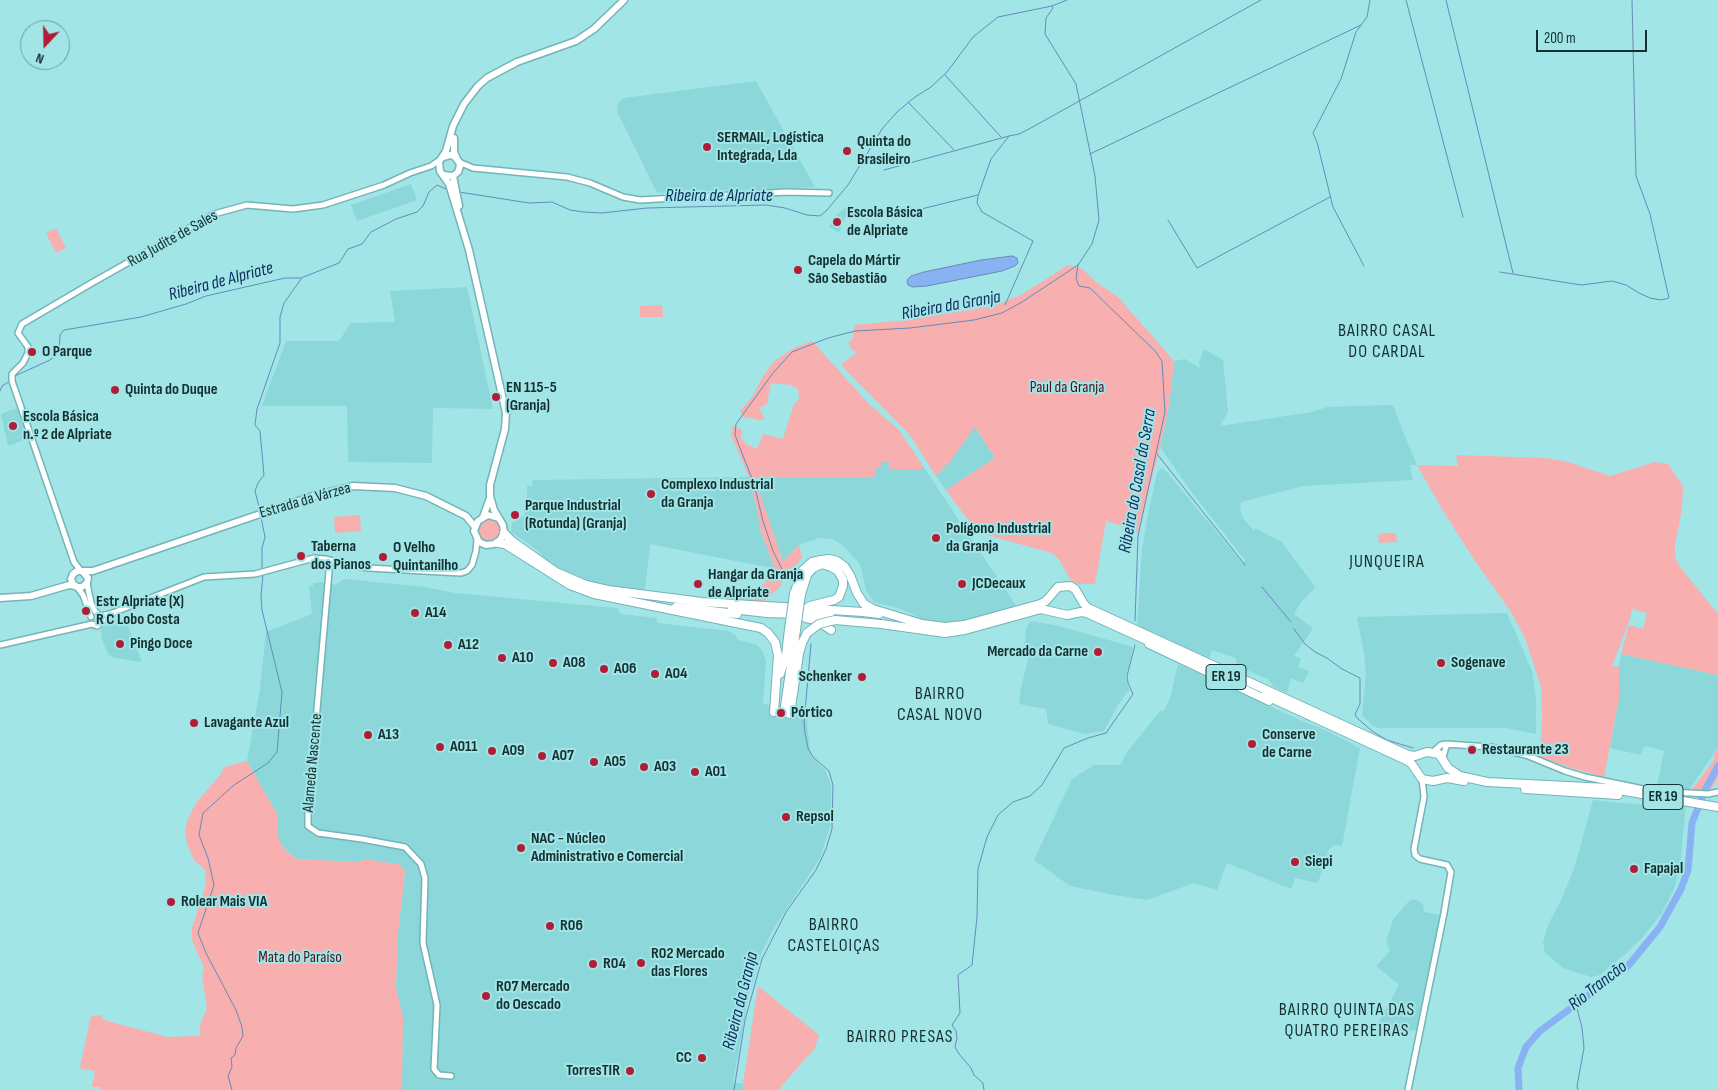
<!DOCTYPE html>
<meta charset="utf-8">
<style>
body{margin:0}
#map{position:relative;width:1718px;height:1090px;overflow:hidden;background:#a2e5e7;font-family:"Sofia Sans Condensed",sans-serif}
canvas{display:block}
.north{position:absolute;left:20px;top:20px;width:50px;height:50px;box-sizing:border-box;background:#a2e5e7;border:1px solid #6a9d9e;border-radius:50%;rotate:201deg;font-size:14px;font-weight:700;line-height:20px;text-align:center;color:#153031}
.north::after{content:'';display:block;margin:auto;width:18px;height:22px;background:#b01d36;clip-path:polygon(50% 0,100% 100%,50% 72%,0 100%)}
.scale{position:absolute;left:1536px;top:30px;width:111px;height:22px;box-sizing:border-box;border:2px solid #153031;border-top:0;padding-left:6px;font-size:15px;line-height:18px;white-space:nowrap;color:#153031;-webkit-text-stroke:4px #a2e5e7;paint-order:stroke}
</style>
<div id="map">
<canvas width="1718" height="1090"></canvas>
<div class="north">N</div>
<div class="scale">200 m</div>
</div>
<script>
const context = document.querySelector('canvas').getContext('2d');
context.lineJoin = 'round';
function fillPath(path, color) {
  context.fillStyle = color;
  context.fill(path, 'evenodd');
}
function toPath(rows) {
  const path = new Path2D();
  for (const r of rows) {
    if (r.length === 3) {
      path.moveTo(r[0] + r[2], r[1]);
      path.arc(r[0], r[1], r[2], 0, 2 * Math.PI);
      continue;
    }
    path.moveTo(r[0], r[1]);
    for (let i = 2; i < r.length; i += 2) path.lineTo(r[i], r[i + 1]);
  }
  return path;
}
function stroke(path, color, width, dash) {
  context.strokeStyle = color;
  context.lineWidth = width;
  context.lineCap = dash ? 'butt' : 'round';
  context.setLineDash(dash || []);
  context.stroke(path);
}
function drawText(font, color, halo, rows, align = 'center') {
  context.font = font + ' "Sofia Sans Condensed",sans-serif';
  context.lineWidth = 4;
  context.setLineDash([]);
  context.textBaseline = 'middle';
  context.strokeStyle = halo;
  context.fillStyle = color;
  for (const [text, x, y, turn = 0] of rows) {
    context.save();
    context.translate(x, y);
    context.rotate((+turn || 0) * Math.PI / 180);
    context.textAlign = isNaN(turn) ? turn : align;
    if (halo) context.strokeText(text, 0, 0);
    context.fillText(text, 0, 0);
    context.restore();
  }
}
const built = toPath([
 [756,81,815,187,657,193,617,111,618,103,624,98],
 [411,184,417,200,357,221,351,205],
 [846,207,849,208,839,233,829,227,835,216],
 [467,287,493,409,433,408,432,463,348,462,347,406,262,406,286,341,339,341,351,323,395,322,390,291],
 [1204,349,1223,360,1228,412,1220,426,1312,412,1327,407,1393,405,1404,434,1417,465,1410,465,1413,480,1303,486,1241,502,1240,509,1243,518,1254,531,1255,528,1282,542,1315,587,1314,589,1301,602,1294,614,1313,628,1294,656,1301,659,1298,667,1309,671,1303,683,1291,678,1287,693,1274,687,1268,679,1237,666,1236,658,1212,650,1209,658,1137,625,1142,550,1148,514,1157,473,1161,468,1166,471,1243,564,1245,560,1191,491,1160,447,1169,406,1169,396,1171,393,1174,361,1185,359,1195,365,1200,369,1199,362],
 [17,408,27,439,8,446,1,414],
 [974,426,995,458,946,490,936,476,951,460],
 [881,461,888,462,890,469,923,466,1017,607,953,624,928,622,901,609,874,602,866,590,860,564,843,546,833,539,819,538,799,545,783,561,755,480,760,478,874,478,876,468],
 [749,477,757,509,761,532,776,569,650,544,645,590,602,585,573,576,543,558,541,554,533,547,511,532,512,523,524,516,527,506,527,486,533,486,532,480],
 [344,579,425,587,455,593,617,608,621,614,656,618,658,623,728,631,735,635,738,640,757,645,762,650,766,661,763,704,806,710,810,755,825,770,831,784,831,823,820,858,774,928,762,951,756,971,749,994,733,1082,743,1084,744,1090,402,1090,403,1017,396,987,398,933,405,872,402,867,398,864,363,859,363,862,298,859,287,852,280,842,277,834,277,814,247,761,260,689,266,632,312,614,309,586,313,586,313,583,326,582,335,585],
 [1507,613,1532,671,1536,700,1536,734,1506,728,1378,728,1372,725,1362,715,1366,674,1364,653,1357,617],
 [125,619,142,662,114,658,108,654,102,640,101,630,102,627],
 [1031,621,1059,626,1133,647,1126,679,1130,692,1128,691,1118,705,1104,731,1085,734,1048,724,1046,709,1019,704,1021,688,1029,655,1024,653,1026,628],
 [1621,654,1718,675,1718,747,1687,793,1680,867,1674,889,1662,913,1642,938,1623,956,1600,975,1591,977,1563,968,1545,953,1543,943,1548,925,1562,898,1575,866,1593,800,1653,806,1664,751,1647,746,1643,748,1641,755,1610,748,1619,699,1619,665],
 [1178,664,1300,720,1325,730,1360,748,1342,846,1335,845,1329,849,1318,883,1295,878,1291,889,1227,863,1217,890,1194,883,1147,900,1114,895,1070,886,1034,860,1072,779,1094,765,1120,765,1127,752,1161,710,1164,711,1171,695],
 [1414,899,1423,904,1424,912,1440,915,1417,1030,1377,1034,1376,1027,1399,985,1376,966,1390,951,1386,941,1393,920,1407,903]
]);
const green = toPath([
 [56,228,66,248,56,253,46,233],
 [1068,265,1083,269,1096,282,1118,297,1174,361,1171,393,1169,396,1169,406,1160,447,1138,531,1106,521,1095,584,1077,584,1070,579,1059,559,1052,553,983,534,976,531,946,490,995,458,975,427,951,460,936,476,909,434,841,365,857,352,851,349,848,343,852,340,855,325,907,320,993,306,1021,295],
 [662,305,663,317,640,317,640,306],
 [812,341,868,403,899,430,923,466,922,469,890,469,888,462,882,461,880,468,876,468,874,478,760,478,755,479,783,561,799,545,802,558,797,564,786,571,780,587,763,602,707,597,707,594,754,597,775,569,761,532,757,509,749,477,731,435,733,426,742,430,741,438,746,444,757,449,763,434,783,439,794,404,799,400,798,389,791,385,771,383,767,404,759,408,765,419,763,420,758,420,749,417,745,419,740,411,753,396,762,378,774,361,794,348],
 [1456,455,1545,458,1565,461,1610,476,1655,462,1668,464,1683,486,1682,509,1675,545,1675,557,1680,567,1718,614,1718,675,1621,654,1629,625,1643,629,1647,613,1632,609,1630,619,1612,666,1619,667,1619,699,1604,777,1568,767,1540,757,1542,718,1541,687,1525,638,1511,612,1473,558,1442,509,1417,465,1458,466],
 [360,515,361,531,335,533,334,517],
 [489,530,11],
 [1383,533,1396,533,1397,542,1379,543,1378,535],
 [1718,747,1718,778,1708,794,1689,793,1715,759,1713,756],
 [247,761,277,814,277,834,280,842,287,852,298,859,362,862,363,859,398,864,402,866,405,872,398,933,396,987,403,1017,402,1090,101,1090,100,1087,92,1087,95,1071,82,1069,80,1067,91,1016,101,1015,104,1020,167,1037,200,1036,200,1025,207,1008,202,977,204,968,192,940,192,928,206,884,205,870,194,860,187,844,185,832,187,821,196,803,221,774,224,767],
 [758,986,819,1035,815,1048,778,1090,744,1090,743,1084]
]);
const water = toPath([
 [1012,256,1017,258,1018,263,1015,266,1002,271,927,286,913,287,908,285,907,280,911,276,924,272,981,260,1012,256]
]);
const stream = toPath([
 [1406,0,1463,217],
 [1446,0,1513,273],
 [945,75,1001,137],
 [908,102,954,150],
 [1090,154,1361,25],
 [884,170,1009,136],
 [459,192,529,203,552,202,570,210,583,212,602,213,647,208,766,205,785,208,807,215,820,216,827,210,848,185,882,129,897,112,915,97,931,87,947,72,973,37,998,17,1052,6,1067,0],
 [897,215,978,195],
 [1168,220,1197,268,1330,197],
 [1078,265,1076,278,1079,286,1090,288,1155,351,1162,361,1165,412,1138,536,1135,621],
 [1364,266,1333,207,1317,142,1313,133,1341,79,1356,32,1367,17,1370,0],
 [1500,272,1581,285,1612,281,1626,285,1639,293,1650,298,1661,300,1669,298,1650,214,1636,176,1632,0],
 [1005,305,1033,241,982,212,977,203,978,196,991,159,1009,136,1019,134,1029,129,1261,0],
 [15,376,50,360,59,353,60,335,64,330,141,317,186,304,206,296,285,278,301,278,339,263,348,249,362,244,371,232,396,219,417,212,423,206,429,192,437,185,446,189],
 [0,391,2,386,10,381],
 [1157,454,1245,565],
 [260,511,255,491,258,483,264,475,260,431,255,425,257,409,280,343,280,317,284,303,301,279],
 [261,517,265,537,262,548,262,568],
 [784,573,773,551,763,521,754,484,735,435,736,424,773,373,792,352,828,338,855,331,910,328,974,320,1002,313,1022,302,1078,265,1092,244,1099,220,1095,176,1076,84,1045,34,1046,18,1053,8,1052,6],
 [1262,587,1291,622],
 [1294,629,1305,644,1315,652,1327,658,1342,669,1360,678,1360,704,1355,714,1357,718,1372,731,1387,740,1413,748],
 [1576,1004,1582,1028,1584,1048,1577,1086,1578,1090],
 [232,1090,228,1076,232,1067,231,1058,235,1055,236,1048,243,1036,242,1027,236,1010,206,953,198,933,214,885,208,858,199,835,203,813,234,785,268,763,277,752,282,692,262,610,261,596,263,574],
 [734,1090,745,1020,762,959,786,912,816,870,826,849,832,829,833,785,829,771,813,757,808,748,805,733,804,722,811,644],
 [984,1090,983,1083,974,1075,971,1068,959,1054,955,1047,957,1038,956,1031,952,1025,960,1013,958,975,972,965,977,917,978,869,987,837,998,815,1013,802,1030,796,1042,785,1064,748,1088,738,1106,733,1133,694,1128,683,1127,676,1135,645]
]);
const river = toPath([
 [1519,1090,1518,1068,1526,1047,1540,1031,1628,966,1660,927,1681,889,1688,870,1692,823,1706,788,1718,766]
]);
const minor = toPath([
 [459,162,473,168,567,177,590,183,623,197,640,200,787,192,829,193],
 [330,560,308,813,308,826,318,833,362,839,405,847,421,864,425,878,423,943,437,1005,434,1069,439,1075,451,1076],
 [81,571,74,562,12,381,12,374,23,363,28,353,28,347,18,333,22,324,90,284,214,214,247,205,293,209,323,205,384,185,410,173,431,166,441,159],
 [87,583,91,603,95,611,100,616],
 [77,587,83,595,91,617],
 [100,616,110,614,204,577,255,574,314,558,325,559,349,565,368,568,461,573,467,571,472,565,476,551,477,539],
 [0,645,92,624,97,626,110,615],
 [1433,752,1441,745,1446,744,1490,747,1526,755,1565,771,1585,777,1653,791,1708,794,1718,792],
 [1443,758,1446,746,1450,744],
 [1408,1090,1444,913,1451,872,1447,865,1420,859,1415,855,1414,849,1424,797,1422,779]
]);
const major = toPath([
 [454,138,454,152,457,159],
 [443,175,453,176,458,172,460,166,459,162,454,156,450,155,444,157],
 [453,176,459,206],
 [483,517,490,498],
 [498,518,488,515,478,521,474,531,479,542,486,545,494,544,500,540,504,533,503,525,494,510,490,496,490,485,505,429,506,413,469,250,449,184,440,171,439,162,446,151,453,126,464,104,478,86,487,78,517,62,576,41,594,29,624,0],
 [83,572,88,578,87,583,82,587,77,587,73,584,71,579,73,574,77,571,93,571,313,496,353,486,395,488,426,496,466,516,475,527],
 [0,598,31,596,69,585,75,586]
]);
const highway = toPath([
 [504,533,512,541,556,572,586,585,608,590,702,602,863,612,879,614],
 [498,543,505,544,570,585,594,594,761,628,768,633,775,642,778,655,774,712],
 [794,594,803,570,812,562,821,560,829,559,837,561,845,567,850,575,857,593,864,604,873,609,922,624,945,627,964,625,1040,604,1046,601,1058,587,1070,586,1075,589,1084,604,1088,608,1408,755,1415,756,1427,752,1439,754,1448,768,1460,776,1487,782,1607,788,1718,807],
 [801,594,807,575,813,568,822,564,831,567,838,571,843,580,843,586,839,597,834,600,810,606],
 [676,607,737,614],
 [732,609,767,613,830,615],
 [806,618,816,620,831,630],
 [881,624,945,633,965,630,1041,609,1067,615,1081,612,1087,613,1155,644],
 [1149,644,1269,701],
 [780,674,786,655,789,629],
 [1265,695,1406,760,1411,763,1422,779,1433,781,1447,778,1464,781],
 [784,713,796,630],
 [790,714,799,654,802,643,807,633],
 [1525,789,1618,795]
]);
const highwayBridge = toPath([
 [789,629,794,594],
 [796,630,801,594],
 [807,633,819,624,835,620,881,624]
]);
const markers = [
 [707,147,5,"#b01d36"],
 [847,151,5,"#b01d36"],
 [837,222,5,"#b01d36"],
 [798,270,5,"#b01d36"],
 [32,352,5,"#b01d36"],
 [115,390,5,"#b01d36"],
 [496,397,5,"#b01d36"],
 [13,426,5,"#b01d36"],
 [651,494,5,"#b01d36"],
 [515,515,5,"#b01d36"],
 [936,538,5,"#b01d36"],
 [301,556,5,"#b01d36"],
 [383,557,5,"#b01d36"],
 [698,584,5,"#b01d36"],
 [962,584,5,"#b01d36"],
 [86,611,5,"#b01d36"],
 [415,613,5,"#b01d36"],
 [120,644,5,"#b01d36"],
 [448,645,5,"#b01d36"],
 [1098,652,5,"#b01d36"],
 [502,658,5,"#b01d36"],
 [553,663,5,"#b01d36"],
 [1441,663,5,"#b01d36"],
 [604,669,5,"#b01d36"],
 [655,674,5,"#b01d36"],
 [862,677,5,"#b01d36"],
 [781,713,5,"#b01d36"],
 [194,723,5,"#b01d36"],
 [368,735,5,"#b01d36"],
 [1252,744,5,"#b01d36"],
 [440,747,5,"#b01d36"],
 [1472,750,5,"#b01d36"],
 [492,751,5,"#b01d36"],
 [542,756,5,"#b01d36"],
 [594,762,5,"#b01d36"],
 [644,767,5,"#b01d36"],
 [695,772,5,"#b01d36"],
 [786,817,5,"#b01d36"],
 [521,848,5,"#b01d36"],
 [1295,862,5,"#b01d36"],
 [1634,869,5,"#b01d36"],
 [171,902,5,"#b01d36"],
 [550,926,5,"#b01d36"],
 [641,963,5,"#b01d36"],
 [593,964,5,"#b01d36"],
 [486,996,5,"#b01d36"],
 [702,1058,5,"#b01d36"],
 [630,1071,5,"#b01d36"]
];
const shields = [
 [1226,677,40],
 [1663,797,40]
];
const shieldNames = [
 ["ER 19",1226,677],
 ["ER 19",1663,797]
];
const poiNames = [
 ["SERMAIL, Logística",717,138],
 ["Integrada, Lda",717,156],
 ["Quinta do",857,142],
 ["Brasileiro",857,160],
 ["Escola Básica",847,213],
 ["de Alpriate",847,231],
 ["Capela do Mártir",808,261],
 ["São Sebastião",808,279],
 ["O Parque",42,352],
 ["EN 115-5",506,388],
 ["(Granja)",506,406],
 ["Quinta do Duque",125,390],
 ["Escola Básica",23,417],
 ["n.º 2 de Alpriate",23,435],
 ["Complexo Industrial",661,485],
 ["da Granja",661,503],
 ["Parque Industrial",525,506],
 ["(Rotunda) (Granja)",525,524],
 ["Polígono Industrial",946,529],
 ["da Granja",946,547],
 ["Taberna",311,547],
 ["dos Pianos",311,565],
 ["O Velho",393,548],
 ["Quintanilho",393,566],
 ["Hangar da Granja",708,575],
 ["de Alpriate",708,593],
 ["JCDecaux",972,584],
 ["Estr Alpriate (X)",96,602],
 ["R C Lobo Costa",96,620],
 ["A14",425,613],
 ["Pingo Doce",130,644],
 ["A12",458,645],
 ["Mercado da Carne",1088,652,"right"],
 ["A10",512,658],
 ["A08",563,663],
 ["Sogenave",1451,663],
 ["A06",614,669],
 ["A04",665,674],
 ["Schenker",852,677,"right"],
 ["Pórtico",791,713],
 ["Lavagante Azul",204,723],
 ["A13",378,735],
 ["Conserve",1262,735],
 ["de Carne",1262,753],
 ["A011",450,747],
 ["Restaurante 23",1482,750],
 ["A09",502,751],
 ["A07",552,756],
 ["A05",604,762],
 ["A03",654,767],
 ["A01",705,772],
 ["Repsol",796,817],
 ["NAC - Núcleo",531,839],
 ["Administrativo e Comercial",531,857],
 ["Siepi",1305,862],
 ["Fapajal",1644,869],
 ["Rolear Mais VIA",181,902],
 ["R06",560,926],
 ["R02 Mercado",651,954],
 ["das Flores",651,972],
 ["R04",603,964],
 ["R07 Mercado",496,987],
 ["do Oescado",496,1005],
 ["CC",692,1058,"right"],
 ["TorresTIR",620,1071,"right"]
];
const streetNames = [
 ["Rua Judite de Sales",173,239,-29],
 ["Estrada da Várzea",305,501,-16],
 ["Alameda Nascente",313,763,-85]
];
const parkNames = [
 ["Paul da Granja",1067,388],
 ["Mata do Paraíso",300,958]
];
const waterNames = [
 ["Ribeira de Alpriate",719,196],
 ["Ribeira de Alpriate",221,282,-15],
 ["Ribeira da Granja",951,306,-10],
 ["Ribeira do Casal da Serra",1138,481,-80],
 ["Rio Trancão",1598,986,-38],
 ["Ribeira da Granja",741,1001,-76]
];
const neighbourhoodNames = [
 ["BAIRRO CASAL",1387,331],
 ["DO CARDAL",1387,352],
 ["JUNQUEIRA",1387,562],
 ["BAIRRO",940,694],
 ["CASAL NOVO",940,715],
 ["BAIRRO",834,925],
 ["CASTELOIÇAS",834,946],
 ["BAIRRO QUINTA DAS",1347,1010],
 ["QUATRO PEREIRAS",1347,1031],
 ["BAIRRO PRESAS",900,1037]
];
fillPath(built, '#8bd7da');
fillPath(green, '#f7afaf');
fillPath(water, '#89b2f3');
stroke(water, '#668bb9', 1);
stroke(stream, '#668bb9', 1);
stroke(river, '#89b2f3', 7);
stroke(minor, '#73b4b7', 8);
stroke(major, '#73b4b7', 9);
stroke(highway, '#73b4b7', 10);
stroke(minor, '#fff', 5);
stroke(major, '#fff', 6);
stroke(highway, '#fff', 8);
stroke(highwayBridge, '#73b4b7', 10, []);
stroke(highwayBridge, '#fff', 8);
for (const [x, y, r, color] of markers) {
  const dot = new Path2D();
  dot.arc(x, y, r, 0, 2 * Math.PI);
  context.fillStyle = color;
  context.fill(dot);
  stroke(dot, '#a2e5e7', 2);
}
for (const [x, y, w] of shields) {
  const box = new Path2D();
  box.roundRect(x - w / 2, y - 12.5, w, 25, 4);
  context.fillStyle = '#a2e5e7';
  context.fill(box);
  stroke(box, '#153031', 1);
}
drawText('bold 15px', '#153031', null, shieldNames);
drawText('bold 16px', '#153031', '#a2e5e7', poiNames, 'left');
drawText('16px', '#153031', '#a2e5e7', streetNames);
drawText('16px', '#53121a', '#a2e5e7', parkNames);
drawText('italic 18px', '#0c2c5d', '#a2e5e7', waterNames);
context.letterSpacing = '1px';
drawText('18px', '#153031', '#a2e5e7', neighbourhoodNames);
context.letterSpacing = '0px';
</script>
